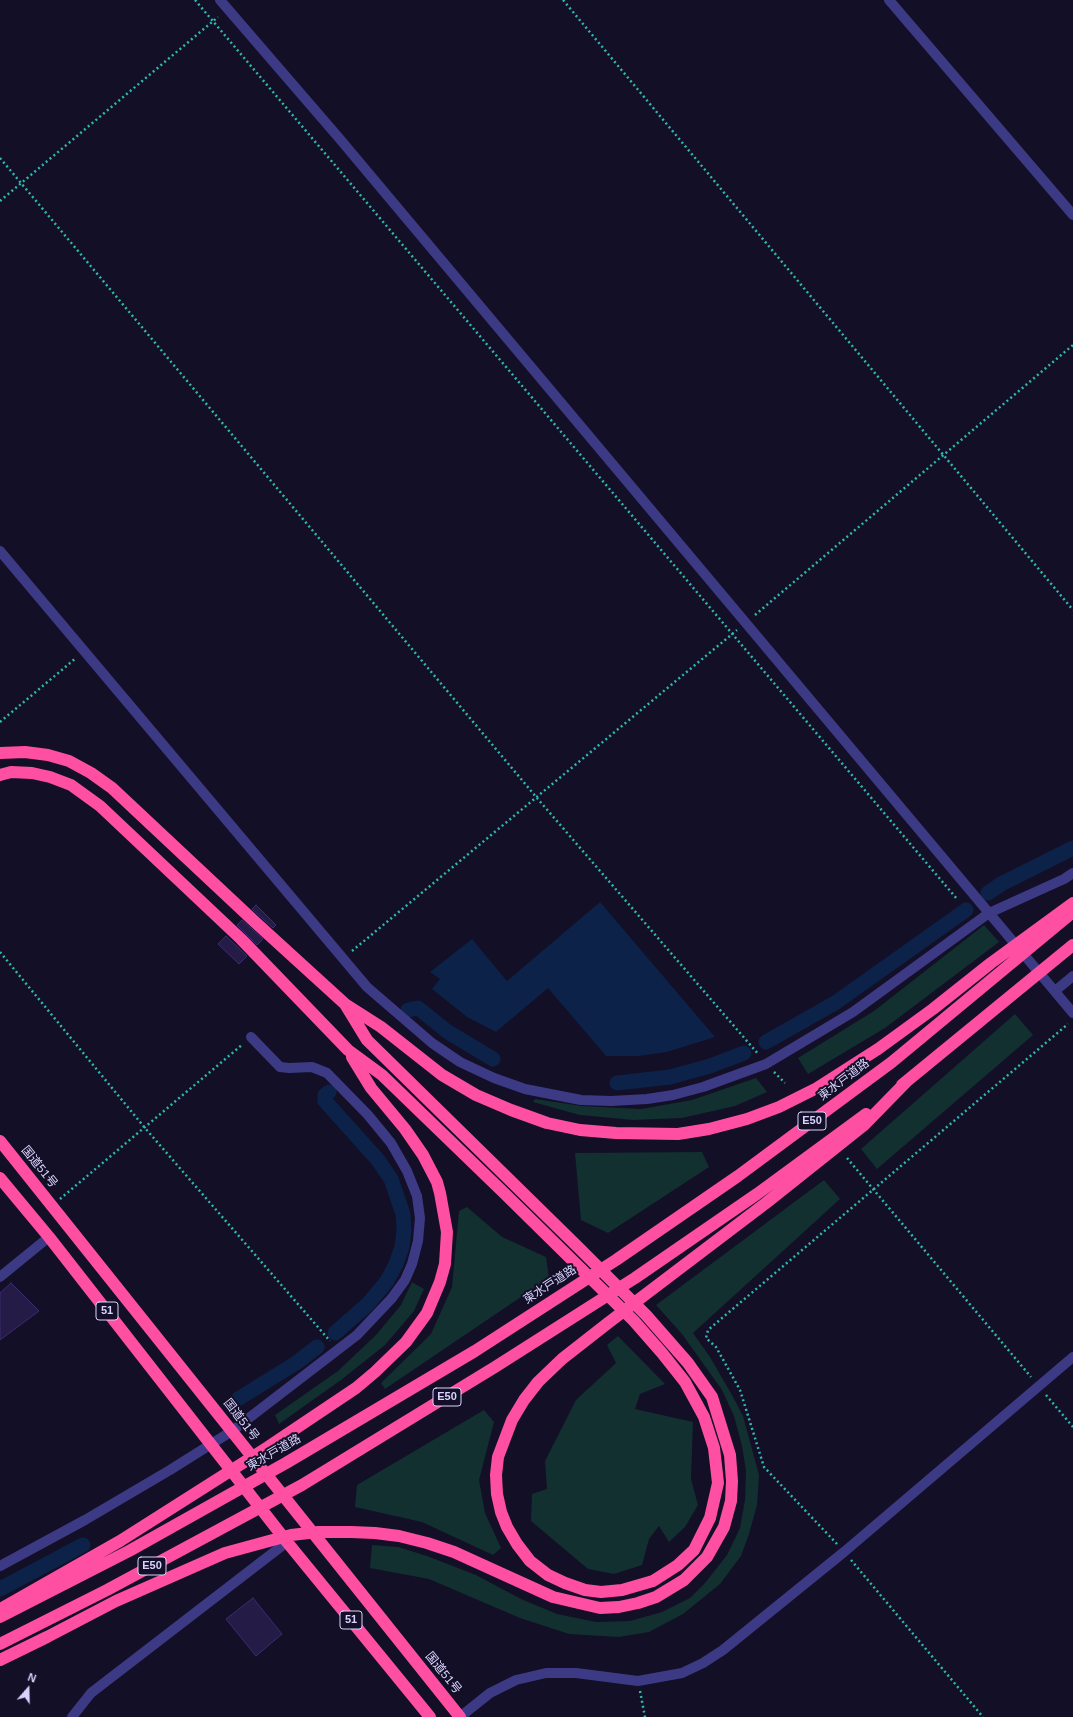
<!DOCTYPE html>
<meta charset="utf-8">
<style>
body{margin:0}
#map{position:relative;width:1073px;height:1717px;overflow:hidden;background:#130f26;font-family:Arial,sans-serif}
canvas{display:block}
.north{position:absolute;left:8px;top:1669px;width:40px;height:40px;-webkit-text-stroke:3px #130f26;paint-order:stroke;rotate:20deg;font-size:11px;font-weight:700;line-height:16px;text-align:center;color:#d9d4ff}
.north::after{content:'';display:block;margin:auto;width:14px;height:18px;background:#d9d4ff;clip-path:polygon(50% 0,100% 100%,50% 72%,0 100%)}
</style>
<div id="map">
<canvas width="1073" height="1717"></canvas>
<div class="north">N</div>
</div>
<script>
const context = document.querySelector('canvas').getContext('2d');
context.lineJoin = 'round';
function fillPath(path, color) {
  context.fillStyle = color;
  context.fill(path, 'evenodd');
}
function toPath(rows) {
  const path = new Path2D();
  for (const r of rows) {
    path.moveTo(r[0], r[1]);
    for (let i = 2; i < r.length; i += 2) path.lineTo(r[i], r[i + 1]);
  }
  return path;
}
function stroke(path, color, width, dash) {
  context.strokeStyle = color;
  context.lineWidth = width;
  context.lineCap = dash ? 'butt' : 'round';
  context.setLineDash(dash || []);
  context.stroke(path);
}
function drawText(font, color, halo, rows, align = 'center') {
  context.font = font + ' Arial,"Noto Sans JP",sans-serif';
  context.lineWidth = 4;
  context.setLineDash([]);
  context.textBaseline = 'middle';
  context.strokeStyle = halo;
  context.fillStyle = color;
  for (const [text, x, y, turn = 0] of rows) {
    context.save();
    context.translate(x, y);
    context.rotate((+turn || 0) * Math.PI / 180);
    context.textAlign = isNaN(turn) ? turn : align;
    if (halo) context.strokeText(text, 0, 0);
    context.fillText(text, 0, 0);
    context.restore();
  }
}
const green = toPath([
 [984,925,999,942,885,1028,808,1074,798,1058,874,1011],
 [1015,1014,1033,1035,877,1169,861,1149],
 [756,1078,767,1092,735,1106,682,1118,633,1120,580,1115,533,1102,535,1099,582,1106,641,1109,692,1100],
 [702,1152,709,1167,608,1233,581,1220,575,1153],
 [824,1180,840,1199,693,1333,710,1357,732,1395,743,1416,759,1475,757,1505,749,1534,741,1556,720,1584,683,1614,649,1632,619,1637,569,1634,520,1618,429,1579,370,1568,372,1545,398,1547,427,1556,476,1575,521,1599,557,1614,596,1622,630,1621,662,1612,690,1598,705,1583,727,1555,740,1528,745,1500,746,1471,742,1446,734,1416,722,1390,682,1334,656,1305],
 [467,1207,502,1237,546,1257,549,1278,385,1389,381,1383,431,1334,452,1287,459,1211],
 [412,1282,424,1289,414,1311,385,1345,341,1380,279,1424,275,1415,338,1371,376,1335,401,1305],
 [618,1336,665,1384,640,1394,635,1409,693,1422,691,1479,698,1505,685,1527,669,1542,659,1526,649,1539,642,1565,614,1574,588,1569,531,1521,532,1494,547,1489,545,1461,576,1400,616,1363,607,1345],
 [484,1410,494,1422,479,1480,485,1513,501,1548,493,1555,422,1522,355,1507,357,1485]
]);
const water = toPath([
 [600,902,715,1037,667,1052,639,1056,606,1056,548,988,496,1032,467,1017,432,989,440,979,430,972,472,939,507,981]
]);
const canal = toPath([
 [988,893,1001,884,1073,848],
 [408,1010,418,1008,448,1032,493,1059],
 [766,1042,835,1003,966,910],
 [617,1083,670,1077,710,1066,744,1053],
 [329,1092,325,1095,325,1101,378,1160,391,1179,403,1214,404,1230,402,1247,396,1264,387,1281,368,1304,335,1333],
 [238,1399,296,1363,317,1347],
 [0,1589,83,1545]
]);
const building = toPath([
 [256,905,276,925,273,928,252,909,256,905],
 [242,920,263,939,257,945,237,925,242,920],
 [226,936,247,956,239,964,218,944,226,936],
 [11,1283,39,1311,0,1340,0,1293,11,1283],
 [253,1598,282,1634,256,1656,226,1619,253,1598]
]);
const path = toPath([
 [195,0,957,899],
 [563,0,1073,610],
 [0,158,537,798,759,1055],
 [0,201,218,17],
 [755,615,1073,345],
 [0,722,76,658],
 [352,951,737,630],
 [0,952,145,1128,330,1341],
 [774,1072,785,1083],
 [847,1158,1031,1377],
 [60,1199,243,1044],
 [1046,1395,1073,1427],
 [837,1544,764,1467,740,1390,716,1347,706,1338,708,1330,1068,1024],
 [851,1560,983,1717],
 [640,1691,645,1717]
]);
const minor = toPath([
 [220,0,339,138,1073,1013],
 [889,0,1073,215],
 [0,551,367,987,432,1043,460,1062,494,1078,525,1089,581,1100,611,1101,647,1099,673,1095,703,1087,766,1064,853,1012,989,913,1064,879,1073,873],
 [1055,991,1073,976],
 [0,1277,49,1237],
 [0,1566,85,1520,170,1470,232,1431,357,1335,392,1298,405,1280,412,1264,418,1241,420,1218,417,1196,407,1171,391,1143,368,1115,327,1073,312,1067,289,1068,280,1067,251,1037],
 [72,1717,91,1693,287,1542],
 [460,1717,490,1693,516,1680,546,1673,576,1673,638,1681,682,1673,703,1663,723,1650,844,1552,1073,1357]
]);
const highway = toPath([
 [0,753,25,752,48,755,69,761,91,773,112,788,255,922,345,1004,381,1027,442,1075,476,1095,511,1110,547,1123,580,1130,616,1133,678,1134,709,1129,747,1119,779,1107,817,1088,878,1049,933,1009,991,963,1073,903],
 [0,775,11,772,32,773,50,777,71,785,100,806,241,939,348,1050,382,1075,504,1193,634,1321,662,1353,685,1382,704,1417,714,1448,718,1483,710,1518,694,1550,678,1565,653,1581,622,1590,601,1592,585,1590,565,1583,548,1575,530,1561,517,1544,507,1527,501,1512,497,1494,496,1475,498,1457,512,1420,524,1400,538,1382,562,1359,608,1323,650,1291,766,1203,864,1125,907,1081],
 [902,1085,1073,945],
 [0,1141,460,1717],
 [0,1178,49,1237,287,1542,430,1717],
 [4,1607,120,1541,268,1447,356,1388,375,1372,406,1342,427,1313,440,1282,445,1264,447,1232,440,1193,437,1182,423,1155,405,1129,371,1088,352,1057],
 [0,1617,129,1551,286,1463,475,1351,616,1260,738,1176,892,1062,1073,912],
 [0,1644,107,1590,302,1485,495,1367,635,1278,757,1194,866,1114],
 [0,1660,47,1637,116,1601,225,1553,291,1535,318,1532,351,1532,375,1533,399,1536,427,1543,454,1552,553,1597,600,1608,619,1607,638,1603,656,1597,684,1580,707,1557,724,1527,731,1501,732,1481,730,1455,712,1397,688,1363,646,1315,577,1246,367,1040,345,1004]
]);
const shields = [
 [812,1121,28],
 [107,1311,22],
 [447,1397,28],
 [152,1566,28],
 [351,1620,22]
];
const shieldNames = [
 ["E50",812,1121],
 ["51",107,1311],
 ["E50",447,1397],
 ["E50",152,1566],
 ["51",351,1620]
];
const streetNames = [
 ["東水戸道路",844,1080,-37],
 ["国道51号",39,1167,51],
 ["東水戸道路",550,1285,-33],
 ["国道51号",241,1420,52],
 ["東水戸道路",274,1453,-30],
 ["国道51号",443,1673,51]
];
fillPath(green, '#12302f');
fillPath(water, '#0c2248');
stroke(canal, '#0c2248', 15);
fillPath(building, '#241b47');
stroke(building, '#3b2d73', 1);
stroke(path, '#2fb8b0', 2.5, [2, 3]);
stroke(minor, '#3d3a85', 10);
stroke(highway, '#ff4fa3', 12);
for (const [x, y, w] of shields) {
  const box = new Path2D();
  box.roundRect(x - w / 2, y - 9, w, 18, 3);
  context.fillStyle = '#130f26';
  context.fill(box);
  stroke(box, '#d9d4ff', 1);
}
drawText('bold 11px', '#d9d4ff', null, shieldNames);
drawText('12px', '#d9d4ff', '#130f26', streetNames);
</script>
